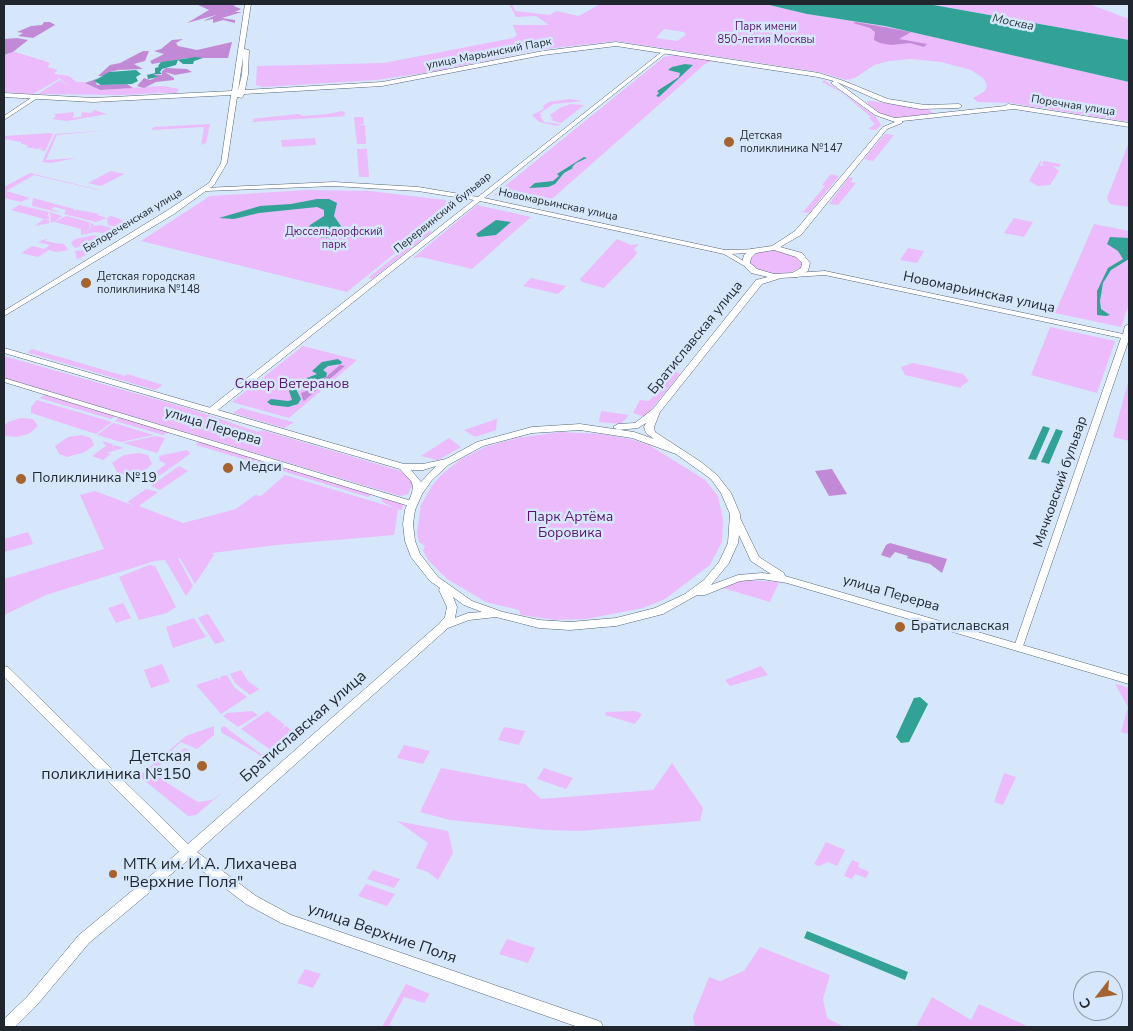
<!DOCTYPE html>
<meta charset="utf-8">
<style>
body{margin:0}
#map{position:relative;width:1133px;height:1031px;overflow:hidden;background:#d6e7fb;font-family:"Nunito Sans",sans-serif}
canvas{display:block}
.frame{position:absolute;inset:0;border:5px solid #1f262d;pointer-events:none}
.north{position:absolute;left:1073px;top:971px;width:50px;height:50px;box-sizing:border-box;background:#d6e7fb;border:1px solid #8d9aa9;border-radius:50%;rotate:240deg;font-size:14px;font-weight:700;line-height:20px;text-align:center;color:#1f262d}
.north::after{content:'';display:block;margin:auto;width:18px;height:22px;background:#a56330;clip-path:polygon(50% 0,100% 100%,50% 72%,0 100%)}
</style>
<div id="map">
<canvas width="1133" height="1031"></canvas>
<div class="frame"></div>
<div class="north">С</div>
</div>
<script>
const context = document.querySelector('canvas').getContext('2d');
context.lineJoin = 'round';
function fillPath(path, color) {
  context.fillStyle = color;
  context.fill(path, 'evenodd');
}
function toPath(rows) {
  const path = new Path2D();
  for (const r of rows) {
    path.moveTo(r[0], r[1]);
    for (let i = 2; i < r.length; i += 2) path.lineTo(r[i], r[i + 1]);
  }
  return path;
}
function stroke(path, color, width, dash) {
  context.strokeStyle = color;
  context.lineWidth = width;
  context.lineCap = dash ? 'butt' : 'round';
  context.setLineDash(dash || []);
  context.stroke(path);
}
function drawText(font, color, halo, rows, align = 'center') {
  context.font = font + ' "Nunito Sans",sans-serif';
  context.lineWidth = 5;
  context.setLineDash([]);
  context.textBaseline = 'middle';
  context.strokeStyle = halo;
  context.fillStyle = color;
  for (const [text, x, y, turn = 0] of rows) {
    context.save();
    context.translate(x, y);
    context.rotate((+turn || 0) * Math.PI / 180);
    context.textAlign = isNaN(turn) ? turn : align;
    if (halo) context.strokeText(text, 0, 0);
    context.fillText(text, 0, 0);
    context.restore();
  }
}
const green = toPath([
 [509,4,512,4,515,11,550,15,556,11,579,16,600,4,765,4,807,14,885,26,1129,82,1129,122,1010,103,978,102,973,98,985,91,987,86,984,79,971,70,941,62,911,59,889,61,874,65,855,78,846,80,819,72,616,41,536,50,431,72,376,80,263,87,256,85,257,66,384,63,513,38,517,35,513,25,549,25,536,16,516,17],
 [664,29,684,32,686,35,677,41,656,38],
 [928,4,1089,4,1129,19,1129,40],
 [15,52,48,62,50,64,47,67,58,70,54,73,55,74,69,76,76,82,84,82,99,90,163,86,179,89,176,93,159,93,160,88,158,93,123,95,38,94,60,80,69,86,57,76,59,79,33,94,4,92,4,55],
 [673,55,715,60,705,64,544,206,494,195,664,57],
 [824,80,875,116,881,125,876,130,868,129,875,124,869,118,871,117,842,93,822,82],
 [570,99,583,101,553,104,539,114,543,115,540,116,544,122,560,124,558,126,539,122,532,115,544,109,543,106,549,102],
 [870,101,928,109,933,113,898,120,882,115,868,104,867,101],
 [570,104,584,105,561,123,550,120,553,119,550,115,560,108],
 [94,110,107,114,67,121,52,119,55,117,56,115,53,115,55,114,74,112,73,118,81,117,82,112,91,113],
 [342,111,346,113,343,115,347,116,251,122,255,120,251,119,298,114,303,116,328,114],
 [354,117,363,117,364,124,357,125,365,125,366,144,357,144],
 [210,124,209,128,207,128,209,129,206,143,203,144,201,145,204,127,151,130,154,127],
 [110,130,57,135,46,160,76,158,51,163,42,162,55,134],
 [51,133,53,134,45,151,40,150,42,148,37,149,26,147,28,145,21,144,21,142,4,139,4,136],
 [885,134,894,135,873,161,864,159],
 [315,138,316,145,282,147,281,140],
 [1129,142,1129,207,1110,204,1107,198],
 [357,149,367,149,369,177,359,177],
 [1041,160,1040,166,1046,165,1041,164,1044,161,1061,164,1059,167,1053,166,1059,171,1050,185,1038,186,1029,181],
 [111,171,124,174,101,186,88,183],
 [30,173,71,183,100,190,98,190,34,175,6,191,30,198,21,202,4,198,4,187],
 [831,174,839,176,809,213,800,212,804,211,825,186,822,185],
 [849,177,853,178,851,182,856,183,838,205,829,204],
 [308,190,370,191,461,202,456,205,454,201,454,205,347,292,141,241,210,196],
 [33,198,74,209,75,212,75,210,79,209,77,210,95,213,99,214,97,215,107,218,96,222,64,214,66,210,55,207,51,209,62,213,32,206],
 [19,205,49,212,47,217,49,215,49,219,44,219,49,220,50,223,35,226,44,219,11,210],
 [477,205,531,217,472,269,421,257,413,258],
 [155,210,159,210,130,228,128,228,126,223,125,229,108,225,107,218,111,216,128,222,145,217],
 [50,212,62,216,54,222,66,216,89,222,90,228,83,233,91,228,90,222,95,226,100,225,123,231,77,260,75,251,92,249,106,240,104,235,107,234,96,232,81,235,81,229,55,222,51,223],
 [1014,218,1033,222,1024,237,1004,233],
 [1094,224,1129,231,1129,304,1121,327,1055,313],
 [428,230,432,232,372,279,368,278],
 [95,235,101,240,92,244,75,248,71,243,75,239],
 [46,239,47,239,45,241,55,243,64,244,68,250,56,252,49,250,38,257,21,253,32,246,44,249,50,245,38,242],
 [617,239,631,245,639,244,634,249,637,253,634,257,604,288,582,282,580,279],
 [908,248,924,251,917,263,900,260],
 [766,250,787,252,800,258,802,267,786,274,773,274,757,270,750,264,750,258,754,254],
 [531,278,566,286,558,294,523,286],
 [1050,327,1115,341,1097,393,1031,375],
 [303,346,357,360,289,418,232,402],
 [32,349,125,376,127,374,163,385,155,390,29,353,28,352],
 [4,356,194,410,258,432,262,430,404,472,414,482,408,494,400,496,4,378],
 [913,363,963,374,969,381,961,386,961,388,905,375,901,367],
 [674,370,680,374,645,417,633,413,640,400,649,401,671,376,667,374],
 [1129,379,1129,441,1113,437],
 [45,395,116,416,111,419,39,398],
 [37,400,112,422,96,434,31,413,31,407],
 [241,408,293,422,293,423,284,428,233,413],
 [601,411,629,415,621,424,599,422],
 [119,417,169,432,163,435,115,421],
 [21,418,33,419,38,426,29,434,16,437,5,436,4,426,8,422],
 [497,419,496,430,475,437,464,430],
 [113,423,114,423,154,435,121,442,97,435],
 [560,432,601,434,630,439,649,445,705,480,718,496,723,520,722,542,710,565,665,599,643,608,586,619,555,620,521,615,519,610,486,602,447,579,429,561,423,551,425,546,419,542,417,533,421,505,432,486,441,475,461,459,485,447,517,438],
 [82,435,91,438,94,445,85,452,67,457,59,454,55,446,68,437],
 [156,436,165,438,157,453,123,443],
 [449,438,461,447,438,460,421,456],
 [102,441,113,444,112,447,115,445,123,448,107,453,111,454,103,460,92,456,106,446],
 [199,441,258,458,253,462,196,445],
 [187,450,190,454,148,484,133,478,140,477,147,479,166,464,160,461,159,456],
 [138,453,148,455,152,464,144,471,125,475,117,472,112,463,124,455],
 [261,459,374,493,368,497,256,463],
 [179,466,188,471,160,490,151,486],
 [285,475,395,508,382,502,381,496,401,502,403,506,401,510,398,509,394,535,277,545,212,553,214,555,195,584,180,558,178,558,193,586,186,596,165,560,155,561,46,595,4,615,4,579,104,549,80,495,95,491,135,506,127,502,146,489,158,492,139,506,183,523,236,509,255,495,261,496],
 [28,532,33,544,4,552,4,539],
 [149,565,155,566,176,607,167,613,139,620,119,577],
 [747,580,779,582,770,602,723,588,732,582],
 [123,603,131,618,116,623,108,608],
 [207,614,209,615,225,641,215,644,198,618],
 [194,618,206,637,173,648,166,627],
 [162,664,170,682,151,688,144,670],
 [761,666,768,675,730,686,725,680],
 [241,670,248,681,259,689,250,695,235,683,230,674],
 [227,675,234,687,247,697,221,714,196,685,218,678,220,681,220,677],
 [1115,684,1129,688,1129,734,1121,732,1128,707],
 [252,711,258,715,238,727,223,716,227,713],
 [267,711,285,725,280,730,286,726,295,733,272,751,241,729],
 [635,711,642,714,635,724,605,715,606,712],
 [214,726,214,735,197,749,181,742,172,750,177,753,185,748,192,752,181,763,177,764,166,759,159,766,169,773,165,777,167,783,198,802,212,800,225,790,196,815,188,816,139,776,186,736],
 [224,726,265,757,226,789,263,757,221,732,221,728],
 [504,727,525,731,519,745,498,740],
 [404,745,430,751,423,764,397,758],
 [672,763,703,808,700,821,580,831,547,830,450,820,420,812,441,768,525,784,541,799,653,790],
 [544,768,573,778,566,789,537,779],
 [1004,773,1016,777,1003,805,994,802],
 [397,821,448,831,453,853,438,880,428,872,416,868,428,843],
 [826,842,845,850,837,866,828,862,819,866,814,864],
 [852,860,859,863,858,867,869,872,866,878,855,874,852,879,844,876],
 [373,870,400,879,394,888,367,879],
 [366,884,395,894,387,906,358,896],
 [507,939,535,948,528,963,499,954],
 [760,947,830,975,823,999,827,1018,844,1027,695,1027,693,1017,709,977,720,981,744,971],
 [305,969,321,974,313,988,297,983],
 [406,984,430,994,424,1003,404,997,389,1025,395,1027,382,1027],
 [932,997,971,1020,979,1004,1029,1027,916,1027]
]);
const forest = toPath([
 [181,4,235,4,234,6,241,9,235,12,242,12,222,18,235,20,235,23,223,20,213,23,213,19,203,21,216,15,187,23,209,10,196,4],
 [44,22,50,22,55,25,33,38,18,36,23,33,17,32,31,26,42,25],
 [856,22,911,32,899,39,927,44,924,47,910,43,891,45,880,43,874,40,875,32,870,28,853,23],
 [17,38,28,40,13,52,4,55,4,39],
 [183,39,176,43,178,46,197,50,232,42,228,58,187,58,152,64,150,61,164,54,154,51,161,49,172,40],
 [143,51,149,51,145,61,134,64,143,69,118,70,110,72,103,76,98,76,110,65,120,63],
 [166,68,187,69,192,72,175,75,165,72,174,78,174,80,156,82,144,88,137,86,144,78,150,80,157,77,152,74,162,75,162,71],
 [99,78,95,81,97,85,127,84,133,88,100,90,85,83],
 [340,365,345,366,304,401,303,400,301,393,312,389],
 [832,469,847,494,829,496,815,471],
 [890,543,947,559,942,573,930,564,907,558,908,556,895,552,890,558,881,555,886,545]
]);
const water = toPath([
 [765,4,928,4,1129,40,1129,82,885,26,807,14],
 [196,57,203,58,194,61,193,64,183,64,178,60,176,65,162,69,160,72,162,74,153,74,158,77,148,79,147,75,155,73,155,68,159,67,158,66,161,62],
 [685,64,693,65,659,97,656,96,659,93,657,91,679,77,680,73,668,70,672,67],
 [136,70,141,74,136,77,138,81,132,84,101,85,94,81,109,72],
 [584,157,587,158,576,163,572,167,573,168,564,173,555,184,548,187,529,188,535,183,553,181,559,176,557,174],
 [317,199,329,199,337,203,334,216,343,229,339,237,327,238,303,235,310,225,324,216,324,210,317,207,259,213,234,219,219,218,260,206,291,204],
 [496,220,511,222,496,235,478,237,476,234],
 [1110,237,1129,238,1129,259,1111,270,1103,283,1100,301,1101,309,1110,315,1106,316,1097,315,1097,291,1108,268,1123,259,1118,251,1107,244],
 [1043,426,1050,428,1036,460,1028,459],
 [1056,429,1063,431,1049,464,1041,462],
 [920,697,928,704,909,742,901,743,896,737,914,698],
 [807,931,908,972,905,980,804,938]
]);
const river = toPath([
 [338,359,342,362,341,364,328,366,323,370,327,373,326,377,313,382,308,388,298,389,297,391,301,399,298,404,288,407,271,405,267,402,271,399,288,401,292,400,289,391,292,385,302,384,307,378,317,374,312,371,322,362,338,359]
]);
const tertiary = toPath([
 [664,50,668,51,484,198,725,250,761,249,762,250,759,252,732,254,750,265,750,267,746,267,724,254,480,201,214,413,208,413,207,411,208,409,474,200,418,191,334,186,206,191,204,190,204,188,334,182,418,187,478,197,664,50],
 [34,96,37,98,36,99,4,120,4,116,34,96],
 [825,271,1123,334,1125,326,1129,324,1129,339,1022,649,1016,649,1014,647,1121,338,825,275,794,277,791,275,794,273,825,271],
 [4,378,415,502,416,504,412,507,409,506,4,382,4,378]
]);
const secondary = toPath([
 [245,4,251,4,244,49,249,50,248,74,245,90,382,82,543,51,616,42,819,73,844,81,888,99,925,105,959,104,962,106,959,108,920,109,887,103,880,101,837,82,879,113,895,118,1005,106,1008,104,1129,123,1129,127,1014,109,902,121,902,123,887,129,801,235,780,247,802,253,810,263,808,271,797,277,781,278,762,284,660,412,654,427,655,432,701,462,717,475,731,493,740,514,740,518,759,557,784,573,785,576,1129,676,1129,684,787,583,762,579,740,581,705,595,697,595,663,614,616,626,570,630,539,628,496,617,469,620,448,628,197,852,256,896,291,915,596,1020,601,1022,603,1027,578,1027,281,923,246,904,188,860,89,943,37,1005,15,1027,4,1027,4,1019,27,997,79,935,179,852,4,677,4,666,8,667,188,844,439,624,445,617,447,607,439,590,440,588,430,581,411,557,405,541,403,524,405,510,412,493,413,486,411,481,400,469,4,353,4,348,404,464,423,464,446,459,477,442,532,427,580,424,634,432,654,439,646,433,644,427,646,423,638,428,618,430,613,427,618,424,635,423,653,409,756,280,768,277,751,273,742,263,744,255,751,249,772,246,795,231,883,127,895,122,875,115,832,84,831,83,834,81,818,77,616,46,543,55,382,86,244,94,242,98,237,97,227,163,214,185,174,214,4,316,4,311,168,210,209,183,221,163,231,95,93,102,4,97,4,93,93,98,232,91,245,4],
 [243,57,242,74,238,91,243,57],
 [774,250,796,257,802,263,801,268,792,273,774,274,757,269,750,263,751,258,756,253,774,250],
 [580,430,632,438,676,454,711,479,721,493,730,514,728,543,719,562,704,580,685,594,655,608,616,618,570,622,539,620,503,612,472,601,438,577,420,554,415,541,413,524,415,510,422,494,432,480,448,465,483,446,532,433,580,430],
 [436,466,421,482,411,470,423,470,436,466],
 [739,535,751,561,771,574,762,573,738,575,711,585,729,563,738,543,739,535],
 [453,597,464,605,482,612,468,613,455,618,457,607,453,597]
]);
const markers = [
 [729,142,6,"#a56330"],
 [86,283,6,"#a56330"],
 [228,468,6,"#a56330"],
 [21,479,6,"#a56330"],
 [900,627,6,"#a56330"],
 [202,766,6,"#a56330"],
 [113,874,5,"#a56330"]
];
const farParknames = [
 ["Парк имени",766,27],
 ["850-летия Москвы",766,40],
 ["Дюссельдорфский",334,232],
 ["парк",334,245]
];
const farStreetnames = [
 ["улица Марьинский Парк",489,54,-11],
 ["Поречная улица",1073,106,9],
 ["Новомарьинская улица",558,205,12],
 ["Перервинский бульвар",443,213,-39],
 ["Белореченская улица",133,221,-31]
];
const farPoinames = [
 ["Детская",740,136],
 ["поликлиника №147",740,149],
 ["Детская городская",97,277],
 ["поликлиника №148",97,290]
];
const farWaternames = [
 ["Москва",1013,23,12]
];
const streetNames = [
 ["Новомарьинская улица",979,293,12],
 ["Братиславская улица",696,338,-51],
 ["улица Перерва",213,427,17],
 ["Мячковский бульвар",1061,482,-71],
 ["улица Перерва",891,594,16]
];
const parkNames = [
 ["Сквер Ветеранов",292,385],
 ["Парк Артёма",570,518],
 ["Боровика",570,534]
];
const poiNames = [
 ["Медси",239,468],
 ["Поликлиника №19",32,479],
 ["Братиславская",911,627]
];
const nearStreetnames = [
 ["Братиславская улица",304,727,-41],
 ["улица Верхние Поля",382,934,19]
];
const nearPoinames = [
 ["Детская",191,757],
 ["поликлиника №150",191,775],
 ["МТК им. И.А. Лихачева",123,865,"left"],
 ["\"Верхние Поля\"",123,883,"left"]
];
fillPath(green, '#ebbbfc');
fillPath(forest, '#c28ad6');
fillPath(water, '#33a296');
fillPath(river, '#33a296');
stroke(tertiary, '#566576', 1);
stroke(secondary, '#566576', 1);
fillPath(tertiary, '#fff');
fillPath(secondary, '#fff');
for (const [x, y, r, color] of markers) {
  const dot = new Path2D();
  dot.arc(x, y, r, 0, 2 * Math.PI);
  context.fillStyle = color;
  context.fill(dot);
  stroke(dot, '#d6e7fb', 2);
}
drawText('11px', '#5b1471', '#d6e7fb', farParknames);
drawText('11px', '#1f262d', '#d6e7fb', farStreetnames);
drawText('11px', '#1f262d', '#d6e7fb', farPoinames, 'left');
drawText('italic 12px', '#1f3734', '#d6e7fb', farWaternames);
drawText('14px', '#1f262d', '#d6e7fb', streetNames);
drawText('14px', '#5b1471', '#d6e7fb', parkNames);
drawText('14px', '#1f262d', '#d6e7fb', poiNames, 'left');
drawText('16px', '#1f262d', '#d6e7fb', nearStreetnames);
drawText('16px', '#1f262d', '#d6e7fb', nearPoinames, 'right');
</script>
